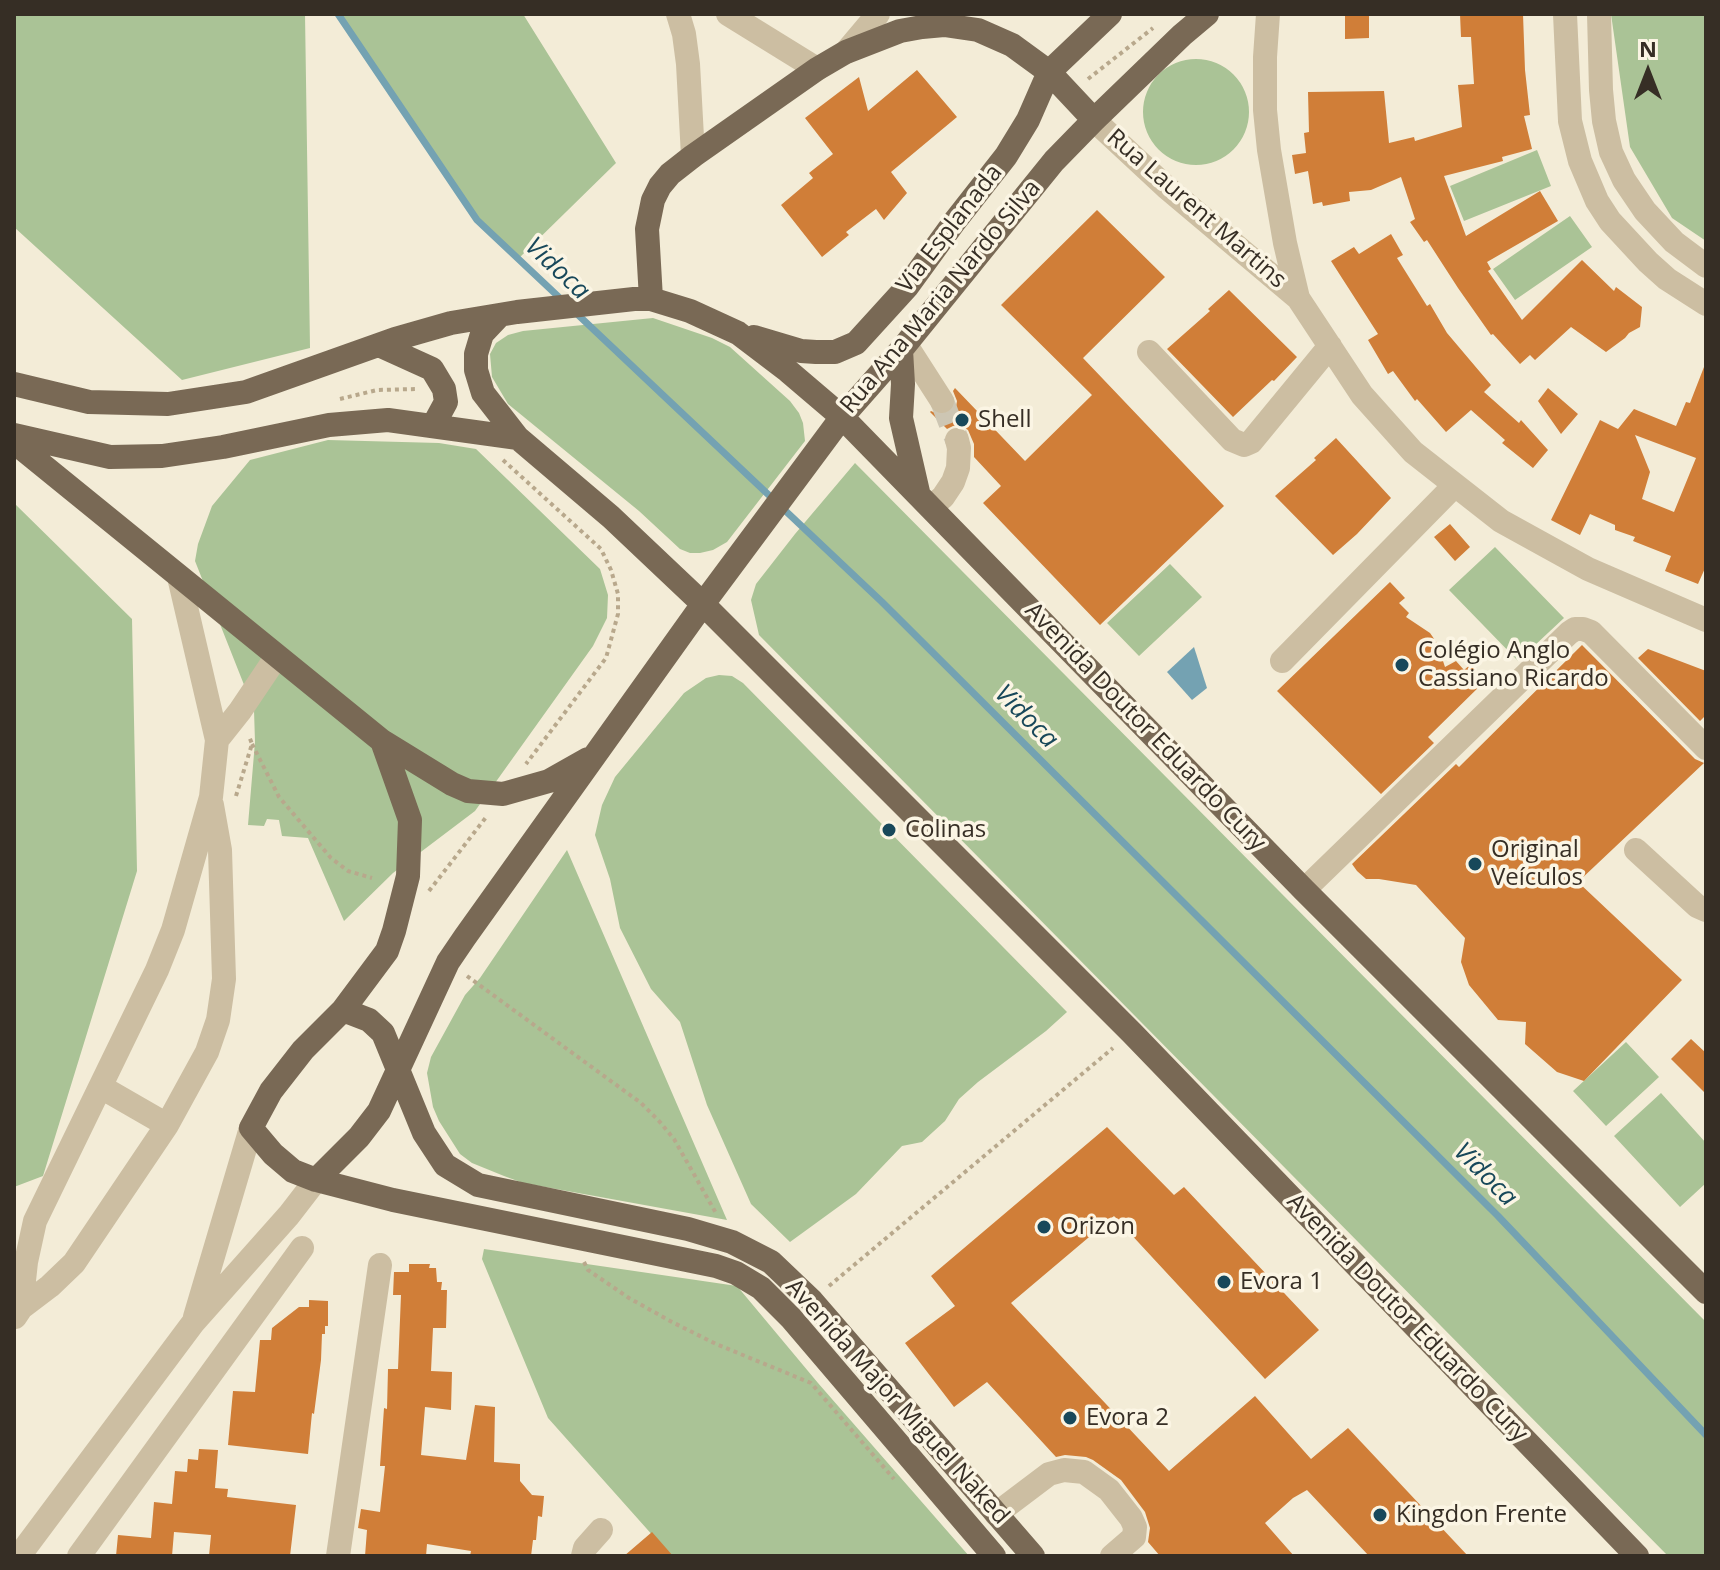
<!DOCTYPE html>
<meta charset="utf-8">
<style>
body{margin:0}
#map{position:relative;width:1720px;height:1570px;overflow:hidden;background:#f3ecd7;font-family:"Open Sans",sans-serif}
canvas{display:block}
.frame{position:absolute;inset:0;border:16px solid #362e25;pointer-events:none}
.north{position:absolute;left:1608px;top:32px;width:80px;height:80px;-webkit-text-stroke:6px #fbf5e4;paint-order:stroke;rotate:0deg;font-size:22px;font-weight:700;line-height:32px;text-align:center;color:#362e25}
.north::after{content:'';display:block;margin:auto;width:28px;height:36px;background:#362e25;clip-path:polygon(50% 0,100% 100%,50% 72%,0 100%)}
</style>
<div id="map">
<canvas width="1720" height="1570"></canvas>
<div class="frame"></div>
<div class="north">N</div>
</div>
<script>
const context = document.querySelector('canvas').getContext('2d');
context.lineJoin = 'round';
function fillPath(path, color) {
  context.fillStyle = color;
  context.fill(path, 'evenodd');
}
function toPath(rows) {
  const path = new Path2D();
  for (const r of rows) {
    if (r.length === 3) {
      path.moveTo(r[0] + r[2], r[1]);
      path.arc(r[0], r[1], r[2], 0, 2 * Math.PI);
      continue;
    }
    path.moveTo(r[0], r[1]);
    for (let i = 2; i < r.length; i += 2) path.lineTo(r[i], r[i + 1]);
  }
  return path;
}
function stroke(path, color, width, dash) {
  context.strokeStyle = color;
  context.lineWidth = width;
  context.lineCap = dash ? 'butt' : 'round';
  context.setLineDash(dash || []);
  context.stroke(path);
}
function drawText(font, color, halo, rows, align = 'center') {
  context.font = font + ' "Open Sans",sans-serif';
  context.lineWidth = 7;
  context.setLineDash([]);
  context.textBaseline = 'middle';
  context.strokeStyle = halo;
  context.fillStyle = color;
  for (const [text, x, y, turn = 0] of rows) {
    context.save();
    context.translate(x, y);
    context.rotate((+turn || 0) * Math.PI / 180);
    context.textAlign = isNaN(turn) ? turn : align;
    if (halo) context.strokeText(text, 0, 0);
    context.fillText(text, 0, 0);
    context.restore();
  }
}
const green = toPath([
 [14,14,305,14,310,348,182,380,14,227],
 [338,14,523,14,616,163,518,259,477,220],
 [1611,14,1706,14,1706,241,1672,218,1630,147],
 [1196,112,53],
 [1537,150,1551,186,1464,221,1450,186],
 [1570,216,1592,247,1515,300,1493,269],
 [653,318,712,338,730,347,790,401,799,413,803,423,805,441,727,542,713,550,700,553,690,553,680,549,639,511,508,404,492,377,490,354,496,343,508,335,523,331],
 [328,440,439,443,476,449,600,569,608,595,607,618,593,646,475,811,393,873,344,921,308,838,282,836,279,820,267,819,264,826,248,825,255,742,254,710,195,561,198,544,212,506,250,460],
 [855,463,1706,1322,1706,1556,1668,1556,759,635,751,600,756,584,795,534],
 [14,503,132,619,137,871,43,1176,14,1187],
 [1495,547,1564,618,1518,661,1449,590],
 [1170,564,1202,597,1139,656,1107,623],
 [719,675,732,676,743,683,1067,1012,1046,1031,978,1082,959,1099,945,1121,922,1142,902,1146,856,1194,790,1242,751,1204,707,1105,680,1022,651,989,620,928,610,879,595,835,602,805,615,777,684,693,706,678],
 [567,850,727,1220,523,1183,504,1176,472,1163,460,1154,439,1121,433,1107,427,1073,431,1057,465,995,480,978],
 [1626,1042,1659,1077,1606,1126,1573,1091],
 [1661,1093,1706,1143,1706,1183,1680,1207,1614,1136],
 [484,1249,737,1286,818,1383,969,1556,671,1556,548,1418,482,1259]
]);
const water = toPath([
 [1194,647,1207,688,1192,700,1167,672]
]);
const stream = toPath([
 [338,14,477,220,563,301],
 [575,312,882,602,1498,1216,1706,1435]
]);
const building = toPath([
 [1345,14,1369,14,1369,38,1345,39],
 [1460,14,1523,14,1525,70,1530,115,1524,116,1532,149,1502,157,1503,161,1444,176,1466,236,1540,191,1558,221,1487,262,1491,269,1488,271,1522,320,1582,260,1614,291,1616,287,1642,307,1640,327,1629,333,1625,338,1606,352,1571,327,1535,360,1530,355,1520,364,1493,334,1491,335,1458,288,1427,240,1424,242,1410,222,1415,219,1401,177,1371,190,1349,192,1350,201,1323,206,1322,202,1313,204,1308,171,1295,174,1292,155,1306,153,1304,133,1309,132,1308,92,1384,91,1389,143,1414,137,1415,141,1462,127,1458,85,1474,84,1471,37,1461,37],
 [917,70,957,117,891,172,907,193,884,220,876,209,846,232,849,235,822,257,781,205,813,178,809,173,833,154,805,118,859,77,868,111],
 [1097,210,1165,277,1083,358,1224,506,1100,625,983,503,1001,486,974,457,974,444,968,430,960,425,953,426,947,429,930,412,931,411,942,416,951,413,956,407,957,401,953,391,955,388,1025,461,1092,395,1001,305],
 [1391,234,1403,255,1397,258,1427,306,1430,304,1447,333,1491,385,1484,392,1519,423,1521,420,1548,450,1533,468,1502,443,1505,440,1471,410,1446,432,1417,399,1415,401,1393,371,1388,374,1368,340,1378,334,1331,261,1354,247,1359,254],
 [1229,290,1297,357,1274,381,1272,380,1233,417,1167,349,1210,311,1208,309],
 [1704,367,1706,367,1706,566,1698,584,1665,571,1671,556,1633,541,1635,537,1615,530,1615,525,1590,514,1580,535,1551,520,1600,420,1618,429,1634,409,1676,426,1686,402,1690,403],
 [1635,435,1696,458,1674,512,1642,499,1650,472],
 [1548,388,1578,414,1561,434,1538,401],
 [1336,438,1391,498,1357,534,1333,555,1275,496,1316,460,1314,458],
 [1450,524,1470,547,1455,561,1434,537],
 [1390,582,1405,598,1399,603,1409,613,1406,617,1430,633,1437,643,1445,667,1456,661,1464,670,1470,665,1486,680,1428,737,1434,743,1381,794,1277,691],
 [1582,645,1695,759,1704,763,1578,882,1682,980,1584,1081,1557,1072,1525,1044,1526,1022,1498,1020,1469,985,1461,962,1465,938,1416,885,1379,879,1366,879,1357,871,1352,864,1456,764,1459,767],
 [1648,649,1706,671,1706,715,1700,721,1638,658],
 [1691,1039,1706,1053,1706,1094,1671,1059],
 [1107,1127,1174,1195,1184,1187,1319,1330,1265,1379,1114,1216,1011,1303,1169,1471,1255,1396,1311,1459,1348,1428,1468,1556,1369,1556,1307,1490,1293,1498,1265,1523,1294,1556,1160,1556,1148,1542,1150,1528,1145,1512,1121,1480,1093,1460,1086,1457,1065,1455,1056,1457,987,1382,954,1407,905,1343,955,1306,931,1276],
 [409,1264,430,1264,429,1268,436,1268,437,1282,442,1282,441,1290,447,1290,446,1328,433,1328,431,1371,452,1372,451,1410,425,1407,421,1455,466,1460,475,1405,495,1407,494,1462,520,1464,520,1481,532,1495,544,1496,542,1517,538,1516,536,1540,533,1540,531,1556,470,1556,471,1551,427,1544,426,1556,365,1556,367,1530,358,1528,361,1509,380,1512,385,1466,380,1466,384,1408,387,1409,388,1369,398,1369,401,1295,393,1295,394,1272,409,1272],
 [309,1300,328,1301,328,1326,325,1326,325,1334,322,1334,321,1360,314,1414,312,1413,308,1454,228,1445,233,1391,255,1392,260,1340,271,1340,272,1328,299,1307,309,1307],
 [199,1449,218,1450,215,1488,228,1489,227,1497,296,1505,290,1556,209,1556,211,1535,174,1532,172,1556,116,1556,118,1535,151,1538,154,1502,172,1504,175,1471,187,1472,188,1459,198,1460],
 [652,1532,673,1556,624,1556]
]);
const minorTunnel = toPath([
 [942,401,957,440]
]);
const path = toPath([
 [1088,79,1153,28],
 [340,399,377,390,418,389],
 [503,460,601,549,611,570,618,594,618,614,606,658,526,764],
 [252,744,279,797,331,858,348,871,372,878],
 [236,796,252,744,249,736],
 [429,891,487,816],
 [467,976,641,1103,659,1121,674,1139,717,1215],
 [584,1262,588,1270,629,1298,672,1322,716,1344,811,1383,894,1479],
 [829,1286,1113,1048]
]);
const minor = toPath([
 [678,14,684,34,688,64,693,156],
 [728,14,817,69],
 [1268,14,1265,57,1265,110,1269,150,1285,243,1298,298],
 [1565,14,1570,121,1580,161,1597,201,1610,221,1648,262,1667,279,1706,304],
 [1599,14,1601,90,1604,121,1611,152,1624,180,1645,211,1674,242,1706,266],
 [846,52,878,14],
 [1094,120,1166,187,1298,298,1362,395,1413,452,1501,521,1588,569,1706,620],
 [906,345,942,401],
 [1149,352,1232,440,1244,445,1251,442,1330,346],
 [931,507,943,497,953,482,958,468,959,448,957,440],
 [1282,661,1455,485],
 [217,740,240,711,277,656],
 [1636,850,1697,906,1706,910],
 [1304,890,1569,633,1575,629,1583,629,1591,632,1706,748],
 [101,1087,167,1125],
 [21,1308,26,1262,35,1221,157,970,173,930,211,797,217,740,179,577],
 [15,1317,21,1308,50,1286,74,1263,167,1125,207,1052,218,1020,224,979,220,850,212,805],
 [195,1317,251,1128],
 [996,1514,1049,1474,1064,1470,1084,1472,1109,1490,1131,1518,1135,1527,1134,1537,1112,1556],
 [19,1556,193,1323,289,1215,316,1180],
 [79,1556,302,1248],
 [338,1556,380,1265],
 [583,1556,585,1548,601,1530]
]);
const major = toPath([
 [651,299,647,229,653,200,660,186,670,174,693,156,817,69,846,52,900,31,922,27,944,25,978,30,1012,45,1049,72,1094,120],
 [500,315,482,334,476,354,476,370,483,393,518,438],
 [754,337,801,351,816,352,835,352,856,343,907,287,955,221,1006,156,1028,120,1049,72,1110,14],
 [379,345,432,369,444,389,446,402,433,426],
 [901,350,903,384,901,418,918,492],
 [14,384,89,402,168,404,246,392,395,339,451,323,517,312,634,299,651,299,690,311,738,333,788,371,842,417,1304,890,1706,1292],
 [14,435,110,457,162,456,223,447,329,425,388,420,518,438,611,517,703,604,1132,1033,1637,1556],
 [14,442,382,741,452,784,468,791,503,794,549,781,588,759],
 [382,741,410,820,408,876,394,931,387,951,343,1010,303,1050,271,1091,251,1128,273,1154,293,1171,316,1180,393,1200,716,1266,736,1273,761,1288,791,1318,994,1556],
 [343,1010,369,1020,383,1033,424,1133,445,1165,478,1185,688,1229,732,1242,771,1262,812,1301,1033,1556],
 [316,1180,359,1137,379,1111,448,962,465,937,703,604,842,417,901,350,1054,161,1094,120,1182,35,1207,14]
]);
const markers = [
 [962,420,8,"#18485a"],
 [1402,665,8,"#18485a"],
 [889,830,8,"#18485a"],
 [1475,864,8,"#18485a"],
 [1044,1227,8,"#18485a"],
 [1224,1282,8,"#18485a"],
 [1070,1418,8,"#18485a"],
 [1380,1515,8,"#18485a"]
];
const streetNames = [
 ["Rua Laurent Martins",1196,209,41],
 ["Via Esplanada",950,229,-52],
 ["Rua Ana Maria Nardo Silva",941,297,-50],
 ["Avenida Doutor Eduardo Cury",1145,727,46],
 ["Avenida Doutor Eduardo Cury",1407,1318,46],
 ["Avenida Major Miguel Naked",897,1402,48]
];
const poiNames = [
 ["Shell",978,420],
 ["Colégio Anglo",1418,651],
 ["Cassiano Ricardo",1418,679],
 ["Colinas",905,830],
 ["Original",1491,850],
 ["Veículos",1491,878],
 ["Orizon",1060,1227],
 ["Evora 1",1240,1282],
 ["Evora 2",1086,1418],
 ["Kingdon Frente",1396,1515]
];
const waterNames = [
 ["Vidoca",557,269,43],
 ["Vidoca",1026,717,45],
 ["Vidoca",1485,1175,45]
];
fillPath(green, '#aac396');
fillPath(water, '#74a2b2');
stroke(stream, '#74a2b2', 7);
fillPath(building, '#d07e38');
stroke(minorTunnel, '#cdc6b3', 24, [24, 12]);
stroke(path, '#b8a88c', 4, [4, 4]);
stroke(minor, '#ccbea2', 24);
stroke(major, '#796955', 24);
for (const [x, y, r, color] of markers) {
  const dot = new Path2D();
  dot.arc(x, y, r, 0, 2 * Math.PI);
  context.fillStyle = color;
  context.fill(dot);
  stroke(dot, '#fbf5e4', 3);
}
drawText('24px', '#362e25', '#fbf5e4', streetNames);
drawText('24px', '#362e25', '#fbf5e4', poiNames, 'left');
drawText('italic 26px', '#18485a', '#fbf5e4', waterNames);
</script>
